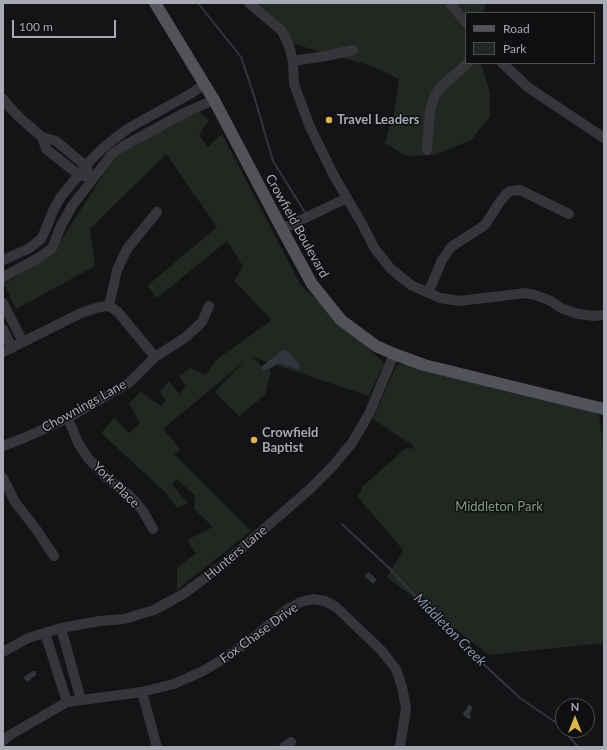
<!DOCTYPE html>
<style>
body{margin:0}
#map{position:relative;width:607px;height:750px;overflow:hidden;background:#141416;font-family:Lato,sans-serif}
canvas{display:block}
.frame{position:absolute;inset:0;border:4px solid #a7aab4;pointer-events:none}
.legend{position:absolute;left:465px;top:12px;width:130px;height:52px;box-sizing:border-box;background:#0f0f11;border:1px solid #4c4d52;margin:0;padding:5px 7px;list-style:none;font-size:12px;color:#a7aab4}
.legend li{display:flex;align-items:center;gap:8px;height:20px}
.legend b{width:20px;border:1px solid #4c4d52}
.north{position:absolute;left:555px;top:698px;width:40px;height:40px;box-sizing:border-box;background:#0f0f11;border:1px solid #4c4d52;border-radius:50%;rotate:0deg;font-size:11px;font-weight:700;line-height:16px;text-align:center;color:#a7aab4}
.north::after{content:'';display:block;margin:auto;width:14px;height:18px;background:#deb744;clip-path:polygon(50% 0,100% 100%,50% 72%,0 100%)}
.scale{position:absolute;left:12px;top:20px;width:104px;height:18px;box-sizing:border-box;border:2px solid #a7aab4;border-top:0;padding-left:5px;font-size:12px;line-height:14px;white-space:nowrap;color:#a7aab4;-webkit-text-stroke:3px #0f0f11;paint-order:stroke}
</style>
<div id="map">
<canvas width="607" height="750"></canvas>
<div class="frame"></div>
<ul class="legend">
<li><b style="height:5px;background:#525359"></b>Road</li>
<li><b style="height:11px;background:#212822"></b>Park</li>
</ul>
<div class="north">N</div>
<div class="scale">100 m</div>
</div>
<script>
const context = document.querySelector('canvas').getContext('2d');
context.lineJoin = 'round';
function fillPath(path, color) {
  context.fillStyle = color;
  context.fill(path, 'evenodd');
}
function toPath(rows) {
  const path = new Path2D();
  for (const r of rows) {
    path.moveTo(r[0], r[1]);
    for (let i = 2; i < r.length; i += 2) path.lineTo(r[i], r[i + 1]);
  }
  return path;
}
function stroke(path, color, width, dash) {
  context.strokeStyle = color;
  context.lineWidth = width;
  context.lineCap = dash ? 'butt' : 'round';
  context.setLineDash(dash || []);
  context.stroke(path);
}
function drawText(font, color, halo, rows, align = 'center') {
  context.font = font + ' Lato,sans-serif';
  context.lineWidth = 3;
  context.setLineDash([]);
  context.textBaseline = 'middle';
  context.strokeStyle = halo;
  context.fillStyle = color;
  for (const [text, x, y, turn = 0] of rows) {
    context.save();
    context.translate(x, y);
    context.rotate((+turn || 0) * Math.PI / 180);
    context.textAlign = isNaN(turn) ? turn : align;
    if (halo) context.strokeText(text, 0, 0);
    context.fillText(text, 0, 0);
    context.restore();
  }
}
const green = toPath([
 [252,3,486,3,483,13,466,13,466,63,481,63,490,93,490,117,471,140,436,155,406,156,385,143,394,113,399,79,369,65,330,55,292,43],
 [195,109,209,120,199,135,208,147,222,134,300,284,384,363,369,396,252,357,262,366,261,368,263,371,271,370,265,395,239,416,215,392,246,360,163,429,180,449,174,454,251,531,177,590,177,568,196,553,187,540,213,527,194,509,195,495,176,479,172,485,188,503,177,508,167,494,101,433,114,418,129,433,140,423,129,403,141,392,161,406,166,401,160,392,169,381,179,394,186,387,179,376,190,368,206,375,216,360,272,320,234,281,243,266,227,241,157,298,147,286,217,227,166,154,90,229,95,266,16,309,4,284,53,253,117,153],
 [397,364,403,365,406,364,599,414,604,455,604,643,489,655,387,577,403,550,357,496,362,491,361,488,406,448,411,449,414,446,373,419]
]);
const water = toPath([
 [283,350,287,351,290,354,299,364,299,370,280,363,265,371,261,370,262,366],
 [369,572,377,580,373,584,365,576],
 [33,671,35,671,36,673,36,675,27,682,24,678,25,676],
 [468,705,470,705,472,707,472,709,470,713,471,718,469,719,464,716,463,714,464,712,466,710]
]);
const stream = toPath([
 [198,3,241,57,254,96,273,161,306,214],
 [342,524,389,568,452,635,520,698,561,726,563,729],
 [564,730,578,747]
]);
const minor = toPath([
 [249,3,282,31,289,46,293,61,294,84,310,127,333,174,362,224,375,249,391,269,411,285,440,298,459,301,526,293,538,296,551,301,561,308,578,314,594,316,604,315],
 [450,3,466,23],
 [293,61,326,56,353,50],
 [502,63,529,88,604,138],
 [3,99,5,102,19,117,42,137,56,141,86,166,88,171],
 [42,137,46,149,79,175,84,176],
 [427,150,430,111,435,95,442,86,468,63],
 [282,229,347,198],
 [3,260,28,249,36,243,41,239,44,233,53,211,60,198,90,161,104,147,127,129,192,93,204,84],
 [3,277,35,260,46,253,52,248,61,226,72,206,112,154,122,147,186,112,214,100],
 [428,293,442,260,451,247,485,225,499,203,506,194,510,191,520,190,569,214],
 [3,303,23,342],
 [109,306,117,270,127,249,157,212],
 [3,329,12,348],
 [3,352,81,313,99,307,109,306,118,312,155,357],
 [68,418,78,443,88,458,106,477,130,496,143,511,153,529],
 [3,446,24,438,68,418,130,382,155,357,186,337,202,322,209,306],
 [3,478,15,502,36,529,54,556],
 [61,628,81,700],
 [45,633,67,702],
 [3,652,28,638,61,628,100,621,124,619,154,610,185,593,224,564,311,488,332,467,352,443,369,414,394,354],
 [142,692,157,747],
 [3,741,10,735,67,702,142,692,174,684,203,671,225,658,257,635,286,610,301,602,313,599,325,601,336,607,381,650,396,669,402,687,406,708,400,747],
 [284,747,291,742]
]);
const major = toPath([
 [155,3,214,100,282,229,312,284,341,320,376,346,394,354,424,365,604,409]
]);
const markers = [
 [329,120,4,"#deb744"],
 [254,440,4,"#deb744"]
];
const poiNames = [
 ["Travel Leaders",337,120],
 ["Crowfield",262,433],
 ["Baptist",262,448]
];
const streetNames = [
 ["Crowfield Boulevard",297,226,61],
 ["Chownings Lane",84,406,-29],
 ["York Place",116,485,44],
 ["Hunters Lane",236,553,-40],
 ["Fox Chase Drive",259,633,-36]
];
const parkNames = [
 ["Middleton Park",499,507]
];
const waterNames = [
 ["Middleton Creek",450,630,45]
];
fillPath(green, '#212822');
fillPath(water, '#2f363d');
stroke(stream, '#2f363d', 2);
stroke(minor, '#36363a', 10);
stroke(major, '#525359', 12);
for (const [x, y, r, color] of markers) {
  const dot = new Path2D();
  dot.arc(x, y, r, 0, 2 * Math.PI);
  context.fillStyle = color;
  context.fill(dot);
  stroke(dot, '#0f0f11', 1.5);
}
drawText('bold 13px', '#a7aab4', '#0f0f11', poiNames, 'left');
drawText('13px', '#a7aab4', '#0f0f11', streetNames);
drawText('13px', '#809d85', '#0f0f11', parkNames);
drawText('italic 14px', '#8295ac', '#0f0f11', waterNames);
</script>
